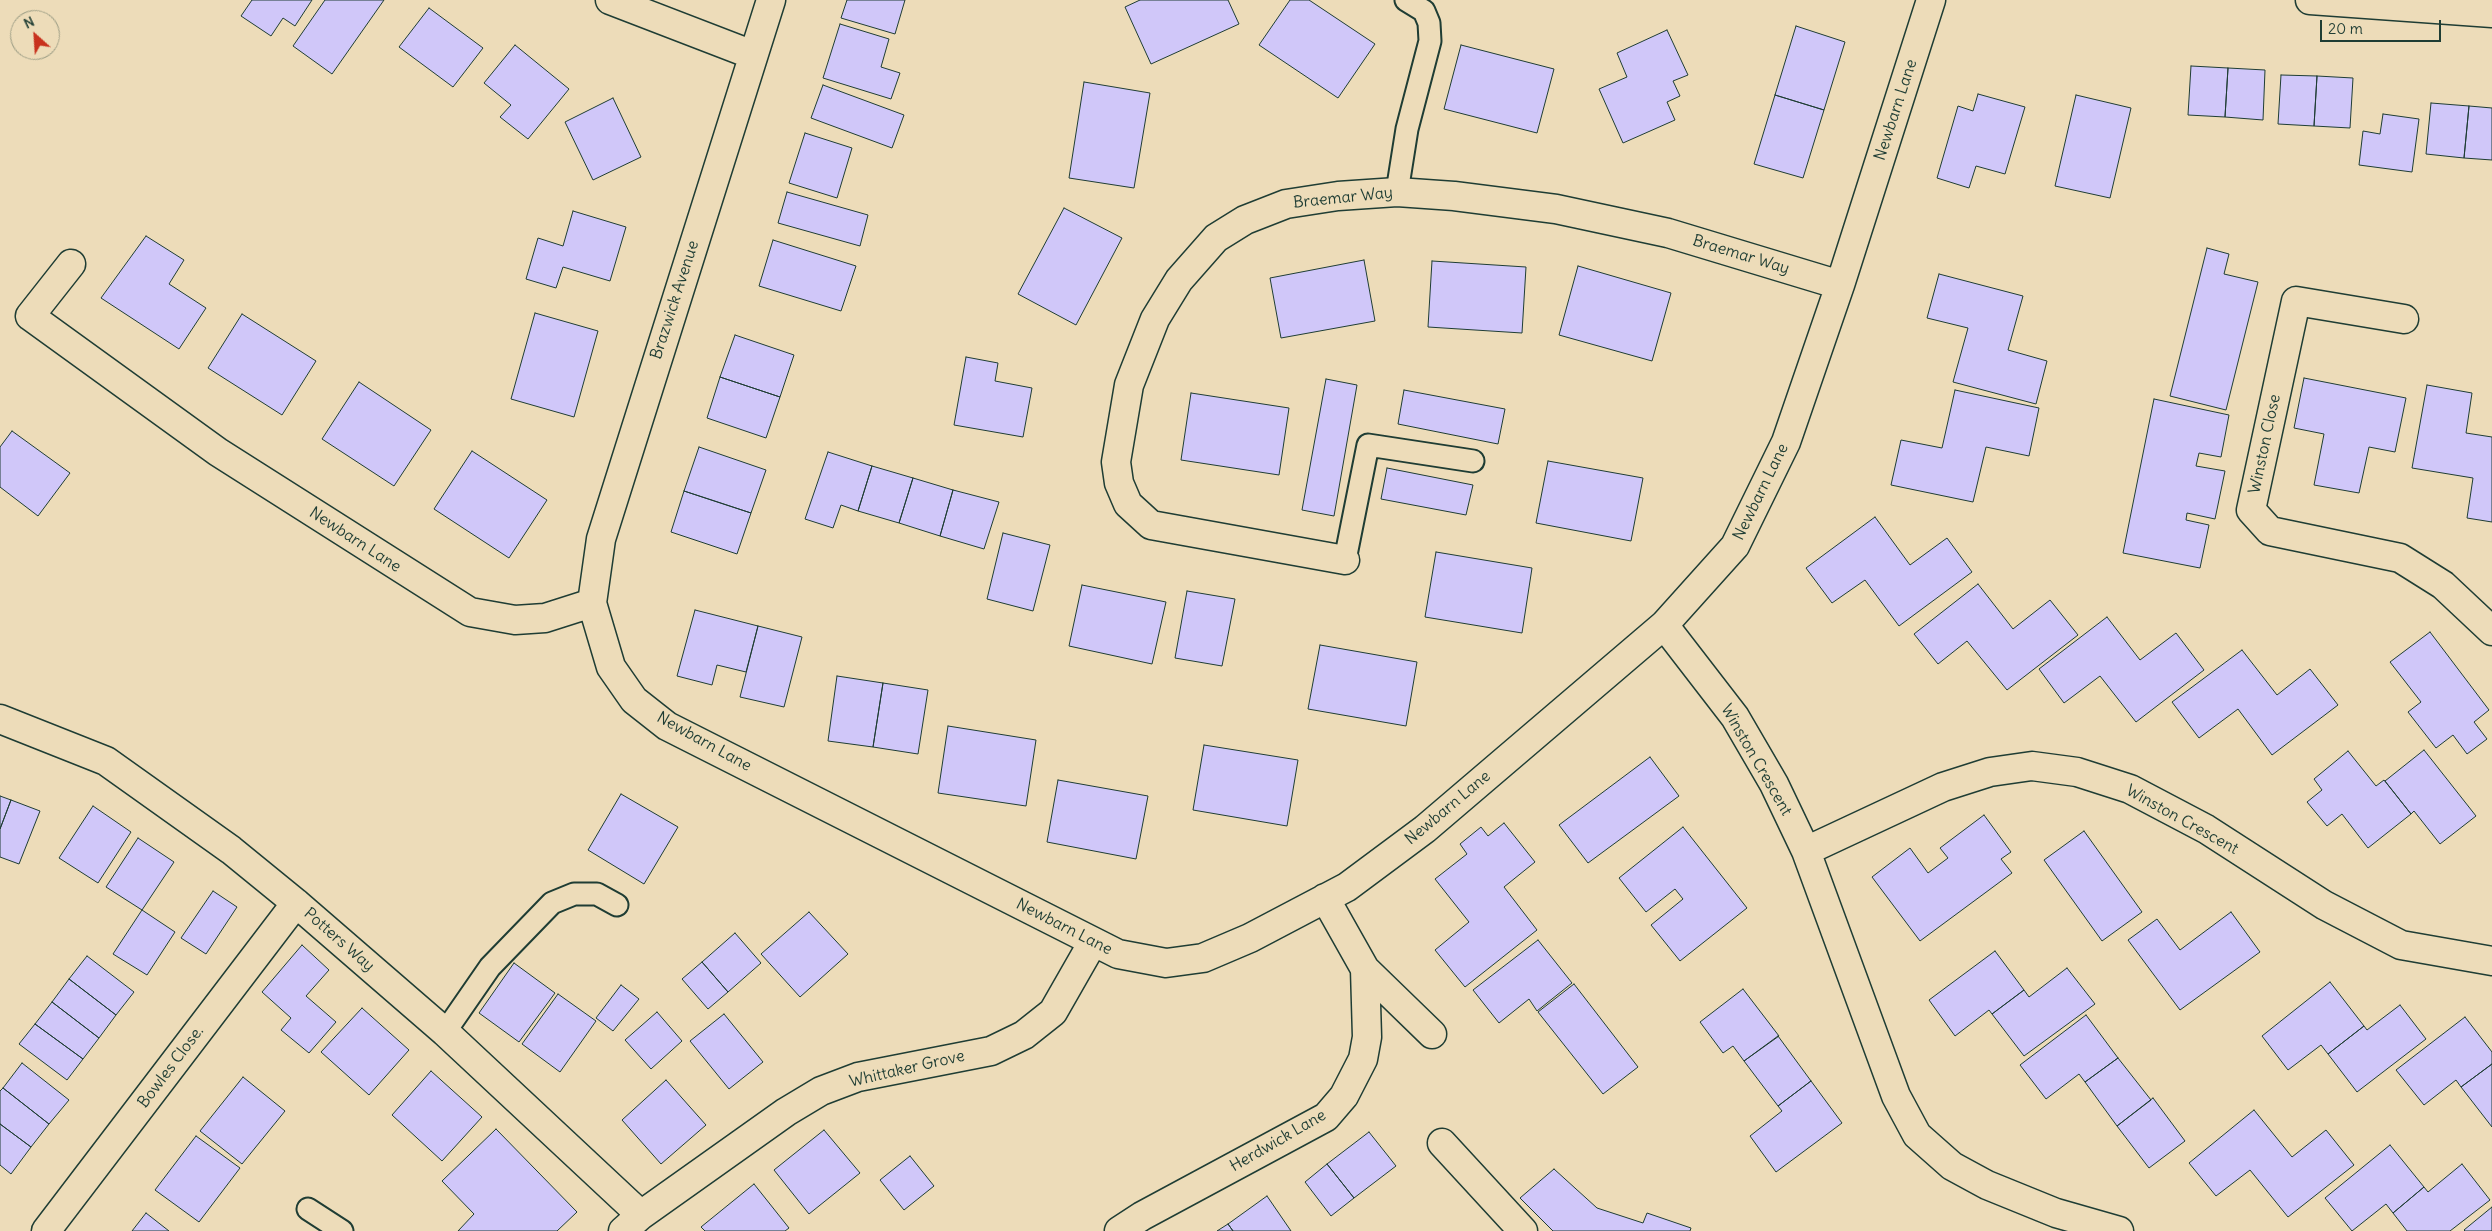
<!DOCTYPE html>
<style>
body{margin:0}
#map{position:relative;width:2492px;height:1231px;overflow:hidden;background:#eddcb9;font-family:Delius,sans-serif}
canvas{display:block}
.north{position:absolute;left:10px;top:10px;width:50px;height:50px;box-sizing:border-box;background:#eddcb9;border:1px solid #9b9c84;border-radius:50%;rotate:334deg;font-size:14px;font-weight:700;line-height:20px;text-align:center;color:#1f3d34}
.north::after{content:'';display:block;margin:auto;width:18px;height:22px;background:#c8321e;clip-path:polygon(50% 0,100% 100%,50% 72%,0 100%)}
.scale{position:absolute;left:2320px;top:20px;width:121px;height:22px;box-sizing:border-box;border:2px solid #1f3d34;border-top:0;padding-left:6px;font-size:15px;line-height:18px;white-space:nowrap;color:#1f3d34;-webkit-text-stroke:4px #eddcb9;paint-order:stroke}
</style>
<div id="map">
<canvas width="2492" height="1231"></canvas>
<div class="north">N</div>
<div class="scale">20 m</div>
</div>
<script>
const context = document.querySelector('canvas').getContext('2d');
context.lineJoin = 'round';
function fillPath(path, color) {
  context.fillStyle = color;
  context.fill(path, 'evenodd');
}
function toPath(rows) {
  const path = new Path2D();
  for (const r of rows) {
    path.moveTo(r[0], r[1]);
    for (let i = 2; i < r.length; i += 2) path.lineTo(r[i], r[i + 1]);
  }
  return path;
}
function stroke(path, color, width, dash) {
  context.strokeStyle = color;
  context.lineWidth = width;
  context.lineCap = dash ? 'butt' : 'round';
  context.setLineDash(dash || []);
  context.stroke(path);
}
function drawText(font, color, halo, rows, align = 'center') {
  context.font = font + ' Delius,sans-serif';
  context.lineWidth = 4;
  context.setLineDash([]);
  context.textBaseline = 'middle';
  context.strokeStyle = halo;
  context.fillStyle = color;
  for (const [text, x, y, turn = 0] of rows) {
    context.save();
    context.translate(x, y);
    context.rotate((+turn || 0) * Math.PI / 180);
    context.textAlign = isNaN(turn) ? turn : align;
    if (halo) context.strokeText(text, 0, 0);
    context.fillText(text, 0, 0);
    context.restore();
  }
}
const building = toPath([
 [252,0,312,0,295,26,283,18,271,36,241,16,252,0],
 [325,0,384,0,332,74,293,46,325,0],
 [847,0,905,0,895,34,841,18,847,0],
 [1140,0,1228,0,1239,24,1151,64,1125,7,1140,0],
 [1290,0,1309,0,1375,44,1338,98,1259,45,1290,0],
 [429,8,483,48,453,87,399,47,429,8],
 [840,24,889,39,881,67,900,73,891,99,823,78,840,24],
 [1796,26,1845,42,1824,110,1775,95,1796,26],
 [1667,30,1688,75,1673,81,1680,96,1667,102,1675,120,1623,143,1599,89,1627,77,1617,53,1667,30],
 [515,45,569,89,528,139,500,117,511,105,484,83,515,45],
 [1461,45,1554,69,1537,133,1444,109,1461,45],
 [2191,66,2228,68,2225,117,2188,115,2191,66],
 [2228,68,2265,70,2263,120,2225,117,2228,68],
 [2281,75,2317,76,2314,126,2278,124,2281,75],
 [2317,76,2353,78,2350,128,2314,126,2317,76],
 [1084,82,1150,93,1134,188,1069,178,1084,82],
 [823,85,904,115,892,148,811,118,823,85],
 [1978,94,2025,107,2005,174,1976,166,1969,188,1937,178,1958,106,1973,111,1978,94],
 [1775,95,1824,110,1803,178,1754,164,1775,95],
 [2076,95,2131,108,2110,198,2055,186,2076,95],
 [613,98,641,157,593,180,565,122,613,98],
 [2431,103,2469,106,2464,158,2426,154,2431,103],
 [2469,106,2492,108,2492,160,2464,158,2469,106],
 [2383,114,2419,119,2412,172,2359,165,2363,131,2380,134,2383,114],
 [805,133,852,148,837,198,789,183,805,133],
 [787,192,868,215,860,246,778,223,787,192],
 [1064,208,1122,238,1076,325,1018,294,1064,208],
 [573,211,626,227,610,281,563,267,556,288,526,279,538,238,563,246,573,211],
 [146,236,184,260,169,284,206,308,179,349,101,298,146,236],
 [773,240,856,266,841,311,759,286,773,240],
 [2207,248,2229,254,2224,274,2258,282,2226,410,2170,396,2207,248],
 [1364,260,1375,321,1281,338,1270,278,1364,260],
 [1432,261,1526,267,1522,333,1428,327,1432,261],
 [1578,266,1671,293,1652,361,1559,335,1578,266],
 [1939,274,2023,296,2008,350,2047,361,2036,404,1953,382,1968,328,1927,318,1939,274],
 [535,313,598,331,574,417,511,399,535,313],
 [242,314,316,361,282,415,208,368,242,314],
 [735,335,794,355,780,397,720,377,735,335],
 [966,357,998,363,995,381,1032,388,1023,437,954,425,966,357],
 [720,377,780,397,766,438,707,418,720,377],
 [2304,378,2406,398,2395,452,2369,447,2359,493,2314,485,2324,434,2294,428,2304,378],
 [1326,379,1357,385,1334,516,1302,510,1326,379],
 [359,382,431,430,394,486,322,439,359,382],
 [2427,385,2472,393,2466,433,2492,437,2492,522,2467,518,2473,478,2412,468,2427,385],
 [1404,390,1505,409,1498,444,1398,424,1404,390],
 [1955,390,2039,408,2029,456,1986,447,1973,502,1891,485,1901,440,1942,448,1955,390],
 [1191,393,1289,408,1279,475,1181,460,1191,393],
 [2154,399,2229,415,2221,457,2199,453,2196,466,2225,471,2215,519,2187,513,2186,520,2209,525,2200,568,2123,553,2154,399],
 [12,431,70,473,38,516,0,487,0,447,12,431],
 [699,447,766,470,751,513,684,491,699,447],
 [472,451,547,500,509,558,434,509,472,451],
 [828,452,872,466,858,511,841,505,833,528,805,519,828,452],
 [1548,461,1643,478,1631,541,1536,523,1548,461],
 [872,466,913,478,899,523,858,511,872,466],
 [1387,468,1473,485,1466,515,1381,499,1387,468],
 [913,478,953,490,940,536,899,523,913,478],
 [953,490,999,502,984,549,940,536,953,490],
 [684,491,751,513,737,554,671,532,684,491],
 [1875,517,1910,565,1947,538,1972,572,1899,626,1865,580,1832,603,1806,568,1875,517],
 [1003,533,1050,545,1033,611,987,599,1003,533],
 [1436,552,1532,568,1522,633,1425,617,1436,552],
 [1978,584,2013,629,2050,600,2078,635,2007,690,1967,641,1938,664,1914,634,1978,584],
 [1082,585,1166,602,1152,664,1069,646,1082,585],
 [1187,591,1235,599,1222,666,1175,658,1187,591],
 [695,610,758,626,746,672,717,665,712,685,677,676,695,610],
 [2107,617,2140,660,2176,633,2204,670,2136,722,2100,676,2064,703,2039,669,2107,617],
 [758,626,802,637,784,707,740,697,758,626],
 [2430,632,2489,710,2474,722,2487,739,2467,754,2453,735,2436,748,2408,712,2421,702,2390,662,2430,632],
 [1320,645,1417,662,1406,726,1308,709,1320,645],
 [2242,650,2277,695,2310,669,2338,705,2272,755,2238,709,2199,738,2172,702,2242,650],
 [837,676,883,683,873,747,828,741,837,676],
 [883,683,928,690,918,754,873,747,883,683],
 [948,726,1036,740,1026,806,938,793,948,726],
 [1204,745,1298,760,1287,826,1193,810,1204,745],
 [2424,750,2476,816,2440,844,2414,811,2411,814,2385,781,2424,750],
 [2348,751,2376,786,2384,780,2411,814,2368,848,2342,814,2327,826,2307,802,2322,790,2314,779,2348,751],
 [1650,757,1679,796,1588,863,1559,825,1650,757],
 [1058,780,1148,796,1136,859,1047,842,1058,780],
 [621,794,678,827,644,884,588,850,621,794],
 [0,796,11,800,0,829,0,796],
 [11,800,40,811,19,864,0,857,0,829,11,800],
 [93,806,131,832,98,883,59,858,93,806],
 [1984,815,2011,852,2001,859,2012,873,1920,941,1872,877,1910,848,1928,873,1948,858,1940,848,1984,815],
 [1504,823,1535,862,1504,887,1537,930,1465,987,1435,950,1469,922,1435,879,1467,854,1460,844,1481,827,1488,836,1504,823],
 [1683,827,1747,908,1680,961,1651,925,1683,899,1675,889,1646,912,1619,878,1683,827],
 [2084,831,2142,912,2102,941,2044,860,2084,831],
 [138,838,174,862,142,910,106,887,138,838],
 [213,891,237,907,206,954,181,938,213,891],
 [142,910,175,932,147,975,113,954,142,910],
 [809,912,848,954,800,997,761,954,809,912],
 [2231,912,2260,952,2180,1010,2128,940,2157,919,2180,950,2231,912],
 [735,933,761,963,728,992,702,962,735,933],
 [1538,940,1572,983,1537,1011,1529,999,1499,1023,1473,990,1538,940],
 [302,945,329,970,306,996,336,1022,309,1053,281,1030,291,1018,262,992,302,945],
 [1995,951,2024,990,1992,1014,1989,1010,1955,1036,1929,1000,1995,951],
 [87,956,134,992,116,1015,69,979,87,956],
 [702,962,728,992,708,1009,682,979,702,962],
 [514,963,555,993,519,1042,479,1013,514,963],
 [2067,968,2095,1004,2024,1056,1992,1014,2024,990,2029,997,2067,968],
 [69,979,116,1015,99,1038,52,1002,69,979],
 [2330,982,2364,1026,2328,1054,2321,1045,2288,1070,2262,1036,2330,982],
 [1574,984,1638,1067,1603,1094,1538,1012,1574,984],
 [621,985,639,999,613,1031,596,1018,621,985],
 [1743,989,1779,1036,1744,1061,1733,1046,1723,1053,1700,1022,1743,989],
 [558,994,596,1021,560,1072,522,1044,558,994],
 [52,1002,99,1038,83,1059,35,1024,52,1002],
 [2400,1005,2426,1039,2357,1092,2328,1054,2364,1026,2367,1030,2400,1005],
 [362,1008,409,1050,369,1095,321,1052,362,1008],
 [657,1012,682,1041,651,1069,625,1040,657,1012],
 [724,1014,763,1062,729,1089,690,1041,724,1014],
 [2086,1015,2118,1058,2085,1082,2079,1074,2046,1099,2020,1065,2086,1015],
 [2465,1017,2492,1052,2492,1064,2461,1087,2456,1080,2424,1105,2396,1070,2465,1017],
 [35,1024,83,1059,67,1080,19,1044,35,1024],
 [1778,1036,1811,1081,1778,1106,1744,1061,1778,1036],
 [2118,1058,2151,1100,2117,1126,2085,1082,2118,1058],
 [22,1063,69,1100,49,1124,3,1088,22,1063],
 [2492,1064,2492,1127,2461,1087,2492,1064],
 [431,1071,482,1117,442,1161,392,1115,431,1071],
 [243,1077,285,1111,242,1164,200,1131,243,1077],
 [666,1080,706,1125,661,1164,622,1120,666,1080],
 [1811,1081,1842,1123,1776,1172,1750,1136,1782,1111,1778,1106,1811,1081],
 [3,1088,49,1124,31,1147,0,1124,0,1091,3,1088],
 [2153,1098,2185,1141,2149,1168,2117,1126,2153,1098],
 [2254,1110,2292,1157,2326,1130,2354,1165,2288,1217,2250,1170,2216,1196,2189,1163,2254,1110],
 [0,1124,31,1147,11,1174,0,1165,0,1124],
 [496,1129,577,1212,557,1231,458,1231,474,1214,442,1181,496,1129],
 [824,1130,860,1173,809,1214,774,1170,824,1130],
 [1369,1132,1396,1166,1354,1198,1327,1164,1369,1132],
 [196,1136,240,1168,199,1222,155,1190,196,1136],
 [2390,1145,2424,1187,2393,1213,2386,1204,2352,1231,2325,1198,2390,1145],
 [910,1156,934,1186,904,1210,880,1180,910,1156],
 [1327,1164,1354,1198,1331,1216,1305,1182,1327,1164],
 [2462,1164,2490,1200,2450,1231,2407,1231,2393,1213,2424,1187,2428,1192,2462,1164],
 [1554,1169,1597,1208,1643,1223,1647,1213,1691,1228,1690,1231,1553,1231,1520,1198,1554,1169],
 [754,1184,789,1228,785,1231,705,1231,701,1227,754,1184],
 [1267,1196,1291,1231,1233,1231,1228,1224,1267,1196],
 [2492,1207,2492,1231,2465,1231,2464,1230,2492,1207],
 [146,1213,169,1231,132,1231,146,1213],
 [1228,1224,1233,1231,1217,1231,1228,1224]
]);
const service = toPath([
 [1397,192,1407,129,1430,41,1429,23,1424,11,1406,0],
 [1345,560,1368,445,1473,461],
 [445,1032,490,967,552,903,574,894,597,894,617,905],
 [308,1209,342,1231]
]);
const minor = toPath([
 [610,0,753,55],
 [771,0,601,539,592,603,611,667,634,700,667,726,1118,954,1166,963,1203,958,1250,938,1347,887,1425,829,1664,625,1735,546,1786,442,1840,285,1931,0],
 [71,264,30,316,218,452,470,612,515,620,545,618,592,603],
 [2404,319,2296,301,2251,510,2270,531,2400,558,2443,585,2492,631],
 [1345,560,1151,525,1128,504,1119,483,1116,462,1129,385,1155,319,1179,280,1216,238,1245,220,1286,204,1338,196,1397,192,1454,196,1556,209,1668,233,1840,285],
 [1664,625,1735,717,1774,784,1806,851,1896,1096,1917,1135,1952,1166,1987,1185,2056,1213,2119,1231],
 [0,719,106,761,231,850,296,903,445,1032,641,1215],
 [1806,851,1943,787,1990,772,2032,766,2077,772,2130,789,2206,829,2324,905,2401,945,2492,961],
 [1325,898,1365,969,1432,1034],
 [1442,1143,1523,1231],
 [46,1231,296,903],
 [623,1231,641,1215,786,1112,821,1091,858,1077,991,1051,1024,1035,1053,1012,1093,942],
 [1119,1231,1142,1216,1326,1117,1344,1096,1363,1059,1367,1037,1365,969]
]);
const secondary = toPath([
 [2310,0,2492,13]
]);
const streetNames = [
 ["Newbarn Lane",1896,110,-72],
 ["Braemar Way",1343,198,-6],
 ["Braemar Way",1741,255,17],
 ["Brazwick Avenue",675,300,-72],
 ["Winston Close",2265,444,-78],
 ["Newbarn Lane",1761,492,-64],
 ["Newbarn Lane",355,540,33],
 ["Newbarn Lane",704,742,29],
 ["Winston Crescent",1756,760,60],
 ["Newbarn Lane",1448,808,-40],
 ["Winston Crescent",2182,820,29],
 ["Newbarn Lane",1064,927,27],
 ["Potters Way",339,940,41],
 ["Bowles Close.",171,1067,-53],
 ["Whittaker Grove",907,1069,-13],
 ["Herdwick Lane",1278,1141,-30]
];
fillPath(building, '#d0c7f9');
stroke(building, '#1f3d34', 1);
stroke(service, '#1f3d34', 25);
stroke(minor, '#1f3d34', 31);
stroke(secondary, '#1f3d34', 31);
stroke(service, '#eddcb9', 21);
stroke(minor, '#eddcb9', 28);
stroke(secondary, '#eddcb9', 28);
drawText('16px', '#1f3d34', '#eddcb9', streetNames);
</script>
